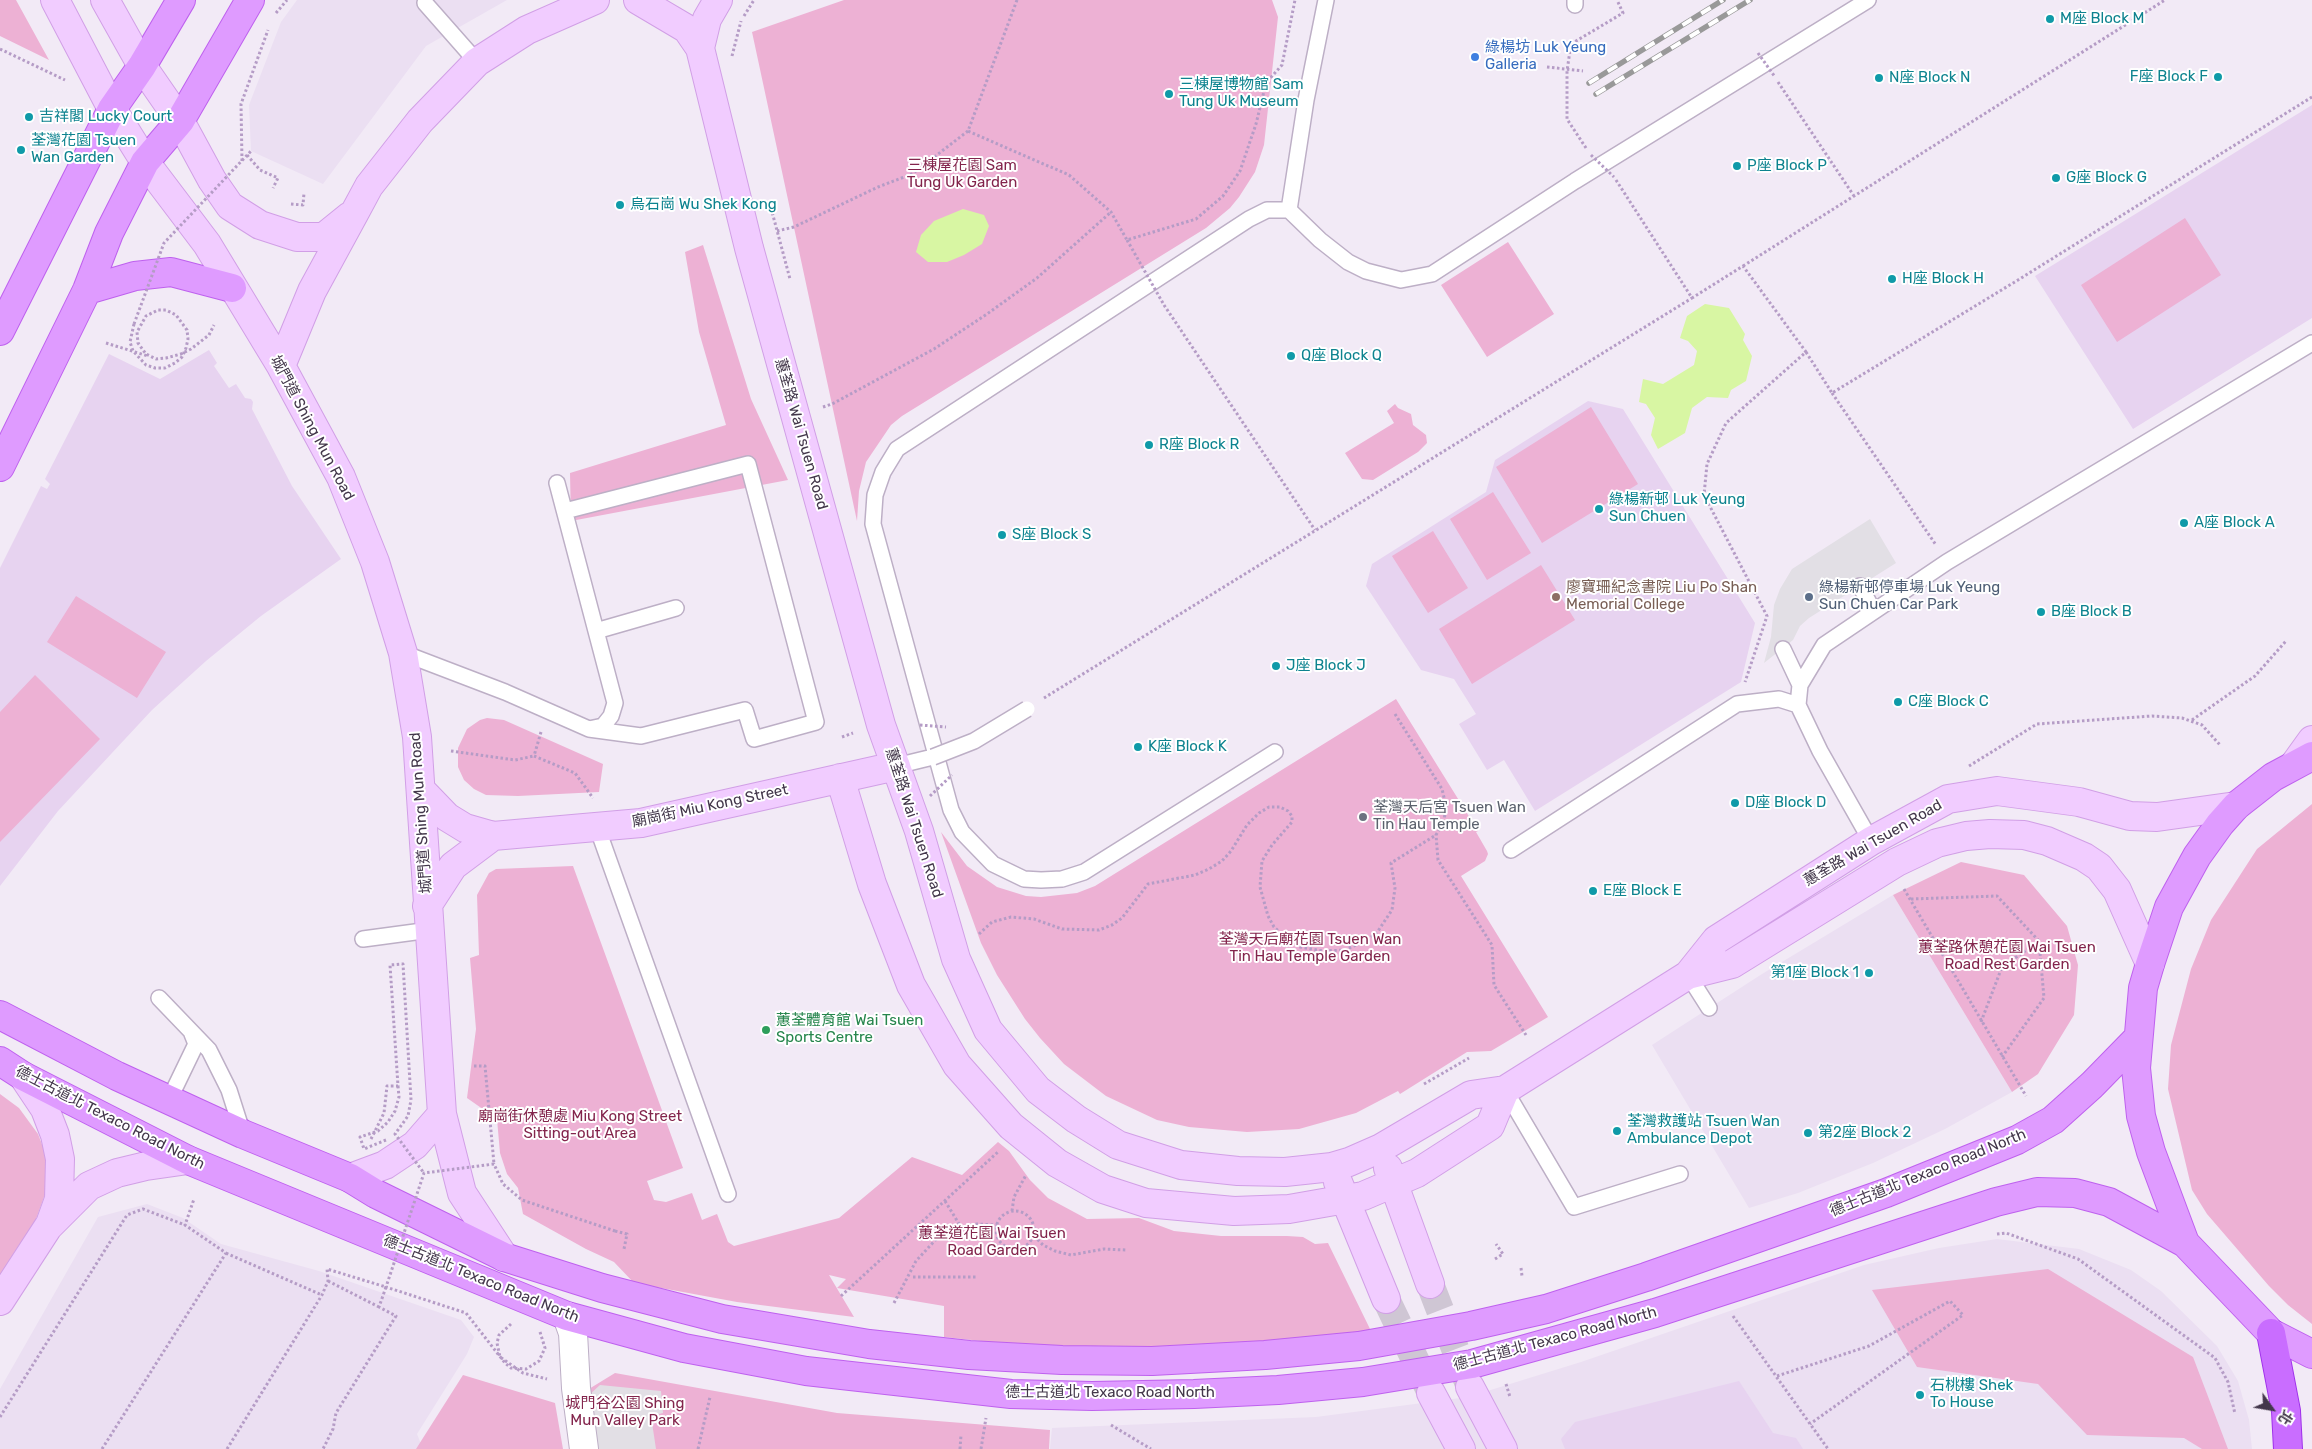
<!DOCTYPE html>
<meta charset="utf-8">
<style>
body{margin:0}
#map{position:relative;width:2312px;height:1449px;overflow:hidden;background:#f2eaf6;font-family:Rubik,"Noto Sans TC",sans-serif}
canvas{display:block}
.north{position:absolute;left:2247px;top:1384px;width:50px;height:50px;-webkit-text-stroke:4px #fff;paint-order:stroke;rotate:122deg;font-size:14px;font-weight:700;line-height:20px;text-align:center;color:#43374b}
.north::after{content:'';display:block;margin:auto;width:18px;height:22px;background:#43374b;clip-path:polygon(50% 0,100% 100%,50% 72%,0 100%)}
</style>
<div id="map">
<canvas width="2312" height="1449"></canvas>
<div class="north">北</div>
</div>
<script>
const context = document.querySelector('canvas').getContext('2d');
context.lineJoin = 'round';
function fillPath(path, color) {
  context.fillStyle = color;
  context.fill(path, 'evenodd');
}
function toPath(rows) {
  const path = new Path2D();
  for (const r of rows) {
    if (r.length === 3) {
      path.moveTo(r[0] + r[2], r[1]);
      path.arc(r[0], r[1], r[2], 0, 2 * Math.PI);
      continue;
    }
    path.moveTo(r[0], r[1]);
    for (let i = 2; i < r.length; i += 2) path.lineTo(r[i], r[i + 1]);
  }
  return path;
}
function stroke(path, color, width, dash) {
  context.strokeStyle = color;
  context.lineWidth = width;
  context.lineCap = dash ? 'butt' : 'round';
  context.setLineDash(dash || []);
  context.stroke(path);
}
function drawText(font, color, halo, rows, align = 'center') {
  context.font = font + ' Rubik,"Noto Sans TC",sans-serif';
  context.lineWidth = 4;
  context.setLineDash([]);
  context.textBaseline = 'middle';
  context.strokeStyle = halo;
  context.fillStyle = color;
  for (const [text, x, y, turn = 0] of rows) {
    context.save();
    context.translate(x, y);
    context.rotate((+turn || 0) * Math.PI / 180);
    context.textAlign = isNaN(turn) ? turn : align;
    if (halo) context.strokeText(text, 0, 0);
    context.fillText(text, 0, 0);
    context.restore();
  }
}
const residential = toPath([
 [297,0,507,0,426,46,323,184,251,151,249,105,281,22],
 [1893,895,2012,1092,1945,1129,1873,1163,1798,1193,1749,1208,1652,1045,1762,974],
 [147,1204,183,1218,221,1244,319,1271,461,1320,474,1337,467,1354,417,1434,423,1449,0,1449,0,1389,98,1217],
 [1997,1239,2079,1249,2131,1270,2161,1291,2217,1346,2238,1381,2249,1420,2252,1449,1050,1449,1052,1428,1316,1417,1468,1397,1581,1362,1864,1265,1939,1248]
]);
const education = toPath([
 [2312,105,2312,318,2133,429,2035,276],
 [209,350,217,363,214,366,229,388,236,384,245,398,251,399,253,402,252,409,292,486,341,559,261,616,206,661,152,710,58,811,0,886,0,568,41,486,47,489,50,484,45,479,109,354,160,379],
 [1588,401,1623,409,1755,623,1741,682,1535,811,1504,760,1487,770,1459,724,1476,714,1454,679,1421,670,1366,586,1372,564,1486,492,1495,460],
 [1739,1381,1773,1433,1796,1438,1803,1449,1565,1449,1561,1439,1575,1422]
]);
const green = toPath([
 [0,0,16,0,49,60,0,36],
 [844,0,1272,0,1278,17,1264,145,1255,172,1239,197,1230,208,1206,228,902,416,891,425,866,462,859,491,857,521,752,32],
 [2185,218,2221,275,2117,342,2081,285],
 [1508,242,1554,314,1487,357,1441,285],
 [703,245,751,399,788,480,571,521,570,473,726,425,699,332,685,252],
 [1395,404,1398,408,1411,414,1413,425,1426,435,1427,443,1418,452,1373,480,1362,479,1345,453,1394,423,1387,411],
 [1591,407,1638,484,1542,543,1496,467],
 [1493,492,1531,553,1487,580,1450,519],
 [1433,531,1468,588,1428,613,1392,556],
 [1541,565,1575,620,1472,684,1439,629],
 [76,596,166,652,137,698,47,642],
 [35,675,100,739,0,842,0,712],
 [1396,699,1478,831,1476,832,1487,851,1488,854,1485,861,1461,876,1548,1017,1491,1051,1467,1052,1400,1094,1398,1091,1356,1113,1299,1129,1247,1132,1189,1127,1157,1120,1106,1096,1064,1064,1040,1038,1025,1019,997,975,981,943,941,832,967,866,997,887,1026,896,1041,897,1077,893,1095,886],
 [487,718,504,720,603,764,599,792,518,796,486,795,474,789,464,780,458,767,458,748,467,729,480,720],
 [2312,804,2312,1324,2288,1305,2269,1286,2207,1214,2192,1190,2168,1089,2171,1045,2191,969,2211,920,2257,849],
 [1961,862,2024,875,2067,926,2078,965,2074,1015,2038,1074,2012,1092,1893,895],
 [573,866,683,1168,647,1181,654,1200,666,1202,692,1193,702,1220,717,1214,728,1242,734,1246,839,1218,912,1157,962,1175,998,1142,1009,1151,1030,1180,1048,1198,1087,1219,1139,1218,1174,1231,1221,1236,1287,1236,1303,1237,1315,1244,1328,1243,1371,1331,1324,1343,1116,1348,1000,1343,944,1337,944,1306,837,1288,846,1279,829,1275,854,1317,737,1302,634,1283,614,1262,586,1249,523,1214,518,1188,507,1174,500,1153,497,1119,467,1098,476,1029,470,958,479,955,477,895,489,873,496,869],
 [0,1094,19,1108,38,1134,48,1160,48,1186,31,1233,19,1245,0,1275],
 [2048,1269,2193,1357,2228,1449,2202,1449,2184,1438,2087,1435,2038,1384,1917,1367,1872,1290],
 [615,1373,837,1413,1050,1430,1049,1449,595,1449,584,1392],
 [463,1375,555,1403,563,1449,416,1449]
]);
const parking = toPath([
 [1870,519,1896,563,1809,618,1800,626,1793,640,1764,663,1771,637,1774,605,1780,589,1792,569],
 [600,1385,661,1391,663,1413,651,1416,656,1449,598,1449,589,1395]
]);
const water = toPath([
 [963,209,984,215,989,226,982,244,964,255,947,262,928,262,916,252,921,235,934,221],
 [1705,304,1729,308,1745,334,1743,340,1752,356,1746,381,1731,390,1728,398,1707,397,1692,408,1685,433,1658,449,1651,435,1655,418,1646,404,1639,402,1643,379,1663,384,1694,365,1697,351,1688,341,1680,338,1687,316]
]);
const secondaryTunnel = toPath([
 [1430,1284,1470,1387],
 [1386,1299,1431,1393]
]);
const path = toPath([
 [1017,0,968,131,1069,175,1111,212,1127,240,1196,219,1223,196,1240,171,1256,124,1266,83,1282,65,1295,0],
 [276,13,287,0],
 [744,16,754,0],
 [0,49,65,80],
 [732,56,741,21],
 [1547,67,1583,71],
 [1778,82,1854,196],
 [1586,148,1567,119,1567,71,1571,44,1623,13,1617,0],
 [247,155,260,170,278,178,273,188],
 [242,161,241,104,268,30],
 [1616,180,1692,298,1743,266,1806,352,1726,423,1707,464,1704,495,1767,616,1745,682],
 [291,204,303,205,304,193],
 [771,208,790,279],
 [777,231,794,227,878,187,912,174,968,131],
 [1743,266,2165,0],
 [1164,305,1315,530],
 [134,324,130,342,133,351,146,365,155,368,165,368,175,363,182,357,186,348,188,339,187,330,176,315,166,310,158,310,146,316,137,332,138,343,146,354,156,359,166,358,181,354,191,349,209,335,214,325],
 [106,343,148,356],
 [1806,352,1832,393,2018,280,2312,97],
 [1832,393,1936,545],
 [823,407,832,404,934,349,987,314,1037,278,1111,212],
 [1044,698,1692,298],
 [1395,714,1442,789,1446,806,1444,821,1436,835,1438,860,1492,945,1494,985,1526,1035],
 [2192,720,2255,676,2286,641],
 [541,732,534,756,575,773,593,798],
 [842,737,853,733],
 [451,751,515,760,534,756],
 [1969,766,2037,724,2152,716,2182,718,2202,725,2220,745],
 [1904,889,2026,1096],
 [1911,899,1997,896,2039,941,2044,998,2002,1057],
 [979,934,992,922,1011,917,1034,919,1062,929,1099,930,1112,925,1122,918,1148,884,1195,875,1209,869,1222,861,1231,851,1247,825,1259,813,1269,807,1280,807,1288,811,1292,816,1292,822,1272,845,1262,861,1260,887,1268,916,1274,927,1286,938,1300,947,1323,951,1345,950,1369,939,1378,931,1392,910,1395,888,1391,863,1436,835],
 [1981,1022,2002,967,2038,942],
 [474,1066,485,1066,494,1164],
 [1424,1084,1469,1058],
 [371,1139,384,1113,387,1086,391,1086],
 [945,1201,961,1227],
 [1015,1230,19],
 [1012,1211,1014,1197,1026,1175],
 [615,1231,627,1234,624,1249],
 [1997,1234,2006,1233,2078,1259,2215,1358,2228,1382,2235,1414],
 [1034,1236,1043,1245,1055,1251,1071,1255,1104,1249,1126,1250],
 [226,1253,322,1295],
 [1495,1259,1503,1254,1496,1244],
 [1521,1268,1522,1276],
 [913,1277,978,1277],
 [328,1281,379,1307],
 [841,1296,999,1151],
 [894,1303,916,1261,940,1235,961,1227,977,1224,997,1225],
 [1733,1316,1828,1449],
 [511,1324,499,1335,497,1343,500,1357,523,1373,547,1379],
 [1777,1376,1869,1346,1950,1301,1963,1315,1810,1424],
 [1506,1384,1510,1397],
 [0,1417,127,1215,143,1209,185,1225],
 [1111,1425,1151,1449],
 [102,1449,226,1253,185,1225,194,1199],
 [227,1449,322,1295,328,1281,327,1269,386,1287,379,1307,396,1316,336,1413,333,1429,323,1449],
 [698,1449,710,1397],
 [960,1449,961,1435],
 [981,1449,986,1418]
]);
const lane = toPath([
 [1326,0,1306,100,1289,210,1320,240,1348,262,1366,271,1401,280,1432,274,1575,181,1868,0],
 [1575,0,1575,5],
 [425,3,477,62],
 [565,511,748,464,816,722,754,739,745,710,641,736,589,729],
 [1860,586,1873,610],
 [596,631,676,608],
 [1783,649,1800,685],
 [403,653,505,692,589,729,603,726,611,716,615,703,557,483],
 [1275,752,1084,872,1062,879,1041,880,1024,879,993,864,962,832,951,810,873,524,875,495,883,472,897,449,1249,219,1267,210,1289,210],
 [896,766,933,757],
 [597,827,728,1194],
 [1871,841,1820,751,1798,705,1800,685,1824,645,1947,562,2312,343],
 [1511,850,1737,704,1779,699,1798,705],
 [363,939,430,930],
 [1688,975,1709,1008],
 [159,998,209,1050,229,1090,243,1134],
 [1505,1090,1574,1207,1680,1174],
 [169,1100,196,1044,192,1034]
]);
const street = toPath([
 [567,1316,573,1333,576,1388,584,1449]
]);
const secondary = toPath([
 [55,0,112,109,145,162,207,244,281,366,341,477,375,562,403,653,417,737,442,1114,462,1193,504,1257],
 [105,0,142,66,180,121,212,180,230,206,260,225,297,237,324,237,350,216],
 [638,0,687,29,700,48,749,248,881,725,919,831,956,959,988,1030,1038,1090,1076,1119,1118,1145,1181,1165,1238,1171,1285,1172,1332,1167,1349,1162,1381,1148,1471,1095,1505,1090,1688,975,1732,964,1897,862,1937,843,1966,836,1990,834,2024,835,2047,841,2084,857,2099,867,2117,890,2150,964],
 [700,48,707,19,718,0],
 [281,366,312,291,355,212,369,186,420,121,477,62,527,30,595,0],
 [2294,765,2312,740],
 [840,778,872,884,911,985,957,1065,1011,1126,1057,1163,1103,1189,1146,1203,1234,1211,1289,1209,1363,1196,1417,1173,1490,1126,1505,1090],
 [421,790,447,817,465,828,493,836,641,823,896,766],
 [427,906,453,866,493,836],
 [1688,975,1716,940,1871,841,1948,799,1997,791,2079,802,2130,816,2157,817,2236,806],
 [23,1076,45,1109,55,1135,60,1159,59,1199,50,1224],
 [1388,1168,1430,1284],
 [350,1178,385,1165,415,1145,442,1114],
 [1338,1182,1386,1299],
 [0,1301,48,1227,89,1186,117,1173,146,1166,188,1160],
 [1470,1387,1503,1449],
 [1431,1393,1461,1449]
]);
const primary = toPath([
 [87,290,135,276,171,272,232,288],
 [0,331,112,109,142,66,181,0],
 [0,467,87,290,109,233,145,162,180,121,250,0],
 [2312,756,2273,777,2236,806,2220,824,2197,856,2169,907,2150,964,2143,988,2136,1068,2141,1116,2151,1152,2185,1243,2271,1333,2312,1354],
 [0,1015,117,1076,243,1134,350,1178,376,1194,504,1257,602,1288,722,1319,869,1344,969,1355,1062,1360,1152,1361,1265,1355,1359,1346,1471,1326,1546,1309,1646,1277,1886,1193,2017,1140,2053,1120,2092,1085,2137,1039],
 [0,1061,23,1076,188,1160,567,1316,684,1348,806,1371,1011,1394,1092,1396,1194,1394,1278,1390,1363,1382,1472,1364,1655,1313,1996,1202,2037,1192,2075,1193,2109,1202,2185,1243]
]);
const highway = toPath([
 [2271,1333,2286,1411,2288,1449]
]);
const rail = toPath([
 [1589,83,1723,0],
 [1596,94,1750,0]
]);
const pathBridge = toPath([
 [1758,53,1775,77],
 [1591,155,1614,177],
 [1127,240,1164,305],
 [134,324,164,243,251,151],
 [920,725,946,727],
 [930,796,952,775],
 [391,1086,398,1086,390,965,403,964,411,1100,408,1116,395,1134,424,1173],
 [386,1140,364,1149,360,1137,378,1131,388,1122,395,1111,399,1097,398,1086],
 [540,1332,545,1348,539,1361,526,1369,511,1368,505,1363,466,1313,386,1287,424,1173,494,1164,503,1184,522,1200,615,1231]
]);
const laneBridge = toPath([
 [933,757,974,741,1027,709]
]);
const markers = [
 [2050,19,5,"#0f9aa8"],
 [1475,57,5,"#3f7fe0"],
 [2218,77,5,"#0f9aa8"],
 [1879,78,5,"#0f9aa8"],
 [1169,94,5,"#0f9aa8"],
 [29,117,5,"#0f9aa8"],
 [21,150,5,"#0f9aa8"],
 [1737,166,5,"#0f9aa8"],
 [2056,178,5,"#0f9aa8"],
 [620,205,5,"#0f9aa8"],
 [1892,279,5,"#0f9aa8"],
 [1291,356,5,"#0f9aa8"],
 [1149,445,5,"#0f9aa8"],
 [1599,509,5,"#0f9aa8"],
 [2184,523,5,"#0f9aa8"],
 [1002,535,5,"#0f9aa8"],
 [1556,597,5,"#8d6e63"],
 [1809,597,5,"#5c6f8a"],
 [2041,612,5,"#0f9aa8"],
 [1276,666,5,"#0f9aa8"],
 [1898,702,5,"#0f9aa8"],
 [1138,747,5,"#0f9aa8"],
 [1735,803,5,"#0f9aa8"],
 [1363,817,5,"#6b7280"],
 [1593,891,5,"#0f9aa8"],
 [1869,973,5,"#0f9aa8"],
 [766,1030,5,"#2e9e5b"],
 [1617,1131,5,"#0f9aa8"],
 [1808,1133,5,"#0f9aa8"],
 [1920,1395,5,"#0f9aa8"]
];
const cultureNames = [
 ["M座 Block M",2060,19],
 ["F座 Block F",2208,77,"right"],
 ["N座 Block N",1889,78],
 ["三棟屋博物館 Sam",1179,85],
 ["Tung Uk Museum",1179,102],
 ["吉祥閣 Lucky Court",39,117],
 ["荃灣花園 Tsuen",31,141],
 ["Wan Garden",31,158],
 ["P座 Block P",1747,166],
 ["G座 Block G",2066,178],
 ["烏石崗 Wu Shek Kong",630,205],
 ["H座 Block H",1902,279],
 ["Q座 Block Q",1301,356],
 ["R座 Block R",1159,445],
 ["綠楊新邨 Luk Yeung",1609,500],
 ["Sun Chuen",1609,517],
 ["A座 Block A",2194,523],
 ["S座 Block S",1012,535],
 ["B座 Block B",2051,612],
 ["J座 Block J",1286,666],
 ["C座 Block C",1908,702],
 ["K座 Block K",1148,747],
 ["D座 Block D",1745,803],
 ["E座 Block E",1603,891],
 ["第1座 Block 1",1859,973,"right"],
 ["荃灣救護站 Tsuen Wan",1627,1122],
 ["Ambulance Depot",1627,1139],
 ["第2座 Block 2",1818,1133],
 ["石桃樓 Shek",1930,1386],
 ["To House",1930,1403]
];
const shopNames = [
 ["綠楊坊 Luk Yeung",1485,48],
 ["Galleria",1485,65]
];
const parkNames = [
 ["三棟屋花園 Sam",962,166],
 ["Tung Uk Garden",962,183],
 ["荃灣天后廟花園 Tsuen Wan",1310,940],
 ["Tin Hau Temple Garden",1310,957],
 ["蕙荃路休憩花園 Wai Tsuen",2007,948],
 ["Road Rest Garden",2007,965],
 ["廟崗街休憩處 Miu Kong Street",580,1117],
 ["Sitting-out Area",580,1134],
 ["蕙荃道花園 Wai Tsuen",992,1234],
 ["Road Garden",992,1251],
 ["城門谷公園 Shing",625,1404],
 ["Mun Valley Park",625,1421]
];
const streetNames = [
 ["城門道 Shing Mun Road",312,428,62],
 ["蕙荃路 Wai Tsuen Road",801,434,74],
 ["廟崗街 Miu Kong Street",710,806,-12],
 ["城門道 Shing Mun Road",421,813,-94],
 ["蕙荃路 Wai Tsuen Road",914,823,72],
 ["蕙荃路 Wai Tsuen Road",1873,843,-30],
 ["德士古道北 Texaco Road North",110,1118,27],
 ["德士古道北 Texaco Road North",1928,1173,-22],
 ["德士古道北 Texaco Road North",481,1279,22],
 ["德士古道北 Texaco Road North",1555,1339,-15],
 ["德士古道北 Texaco Road North",1110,1393]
];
const educationNames = [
 ["廖寶珊紀念書院 Liu Po Shan",1566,588],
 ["Memorial College",1566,605]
];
const serviceNames = [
 ["綠楊新邨停車場 Luk Yeung",1819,588],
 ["Sun Chuen Car Park",1819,605]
];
const worshipNames = [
 ["荃灣天后宮 Tsuen Wan",1373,808],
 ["Tin Hau Temple",1373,825]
];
const leisureNames = [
 ["蕙荃體育館 Wai Tsuen",776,1021],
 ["Sports Centre",776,1038]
];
fillPath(residential, '#ebdff2');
fillPath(education, '#e7d3f0');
fillPath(green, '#edb1d4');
fillPath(parking, '#e2dfe5');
fillPath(water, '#d8f6a3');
stroke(secondaryTunnel, '#cfc6d4', 28, [28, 14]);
stroke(lane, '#bdafc6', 18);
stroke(street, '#bdafc6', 30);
stroke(secondary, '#d19fe6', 30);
stroke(primary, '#be61ee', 30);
stroke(highway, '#9f31ea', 30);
stroke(path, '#b59cc6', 3, [2.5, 2.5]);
stroke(lane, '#fff', 15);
stroke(street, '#fff', 28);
stroke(secondary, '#f1ccff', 28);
stroke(primary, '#df9bff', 28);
stroke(highway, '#c96dff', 28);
stroke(rail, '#999', 5.5);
stroke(rail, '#fff', 4, [11]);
stroke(laneBridge, '#bdafc6', 18, []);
stroke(pathBridge, '#b59cc6', 3, [2.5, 2.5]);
stroke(laneBridge, '#fff', 15);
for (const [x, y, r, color] of markers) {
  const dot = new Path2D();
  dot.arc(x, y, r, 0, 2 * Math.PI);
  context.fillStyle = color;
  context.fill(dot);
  stroke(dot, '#fff', 2);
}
drawText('15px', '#0d838f', '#fff', cultureNames, 'left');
drawText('15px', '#366cbe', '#fff', shopNames, 'left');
drawText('15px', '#83244c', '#fff', parkNames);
drawText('15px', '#43374b', '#fff', streetNames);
drawText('15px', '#785e54', '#fff', educationNames, 'left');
drawText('15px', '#4e5e75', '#fff', serviceNames, 'left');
drawText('15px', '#5b616d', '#fff', worshipNames, 'left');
drawText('15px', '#27864d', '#fff', leisureNames, 'left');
</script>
